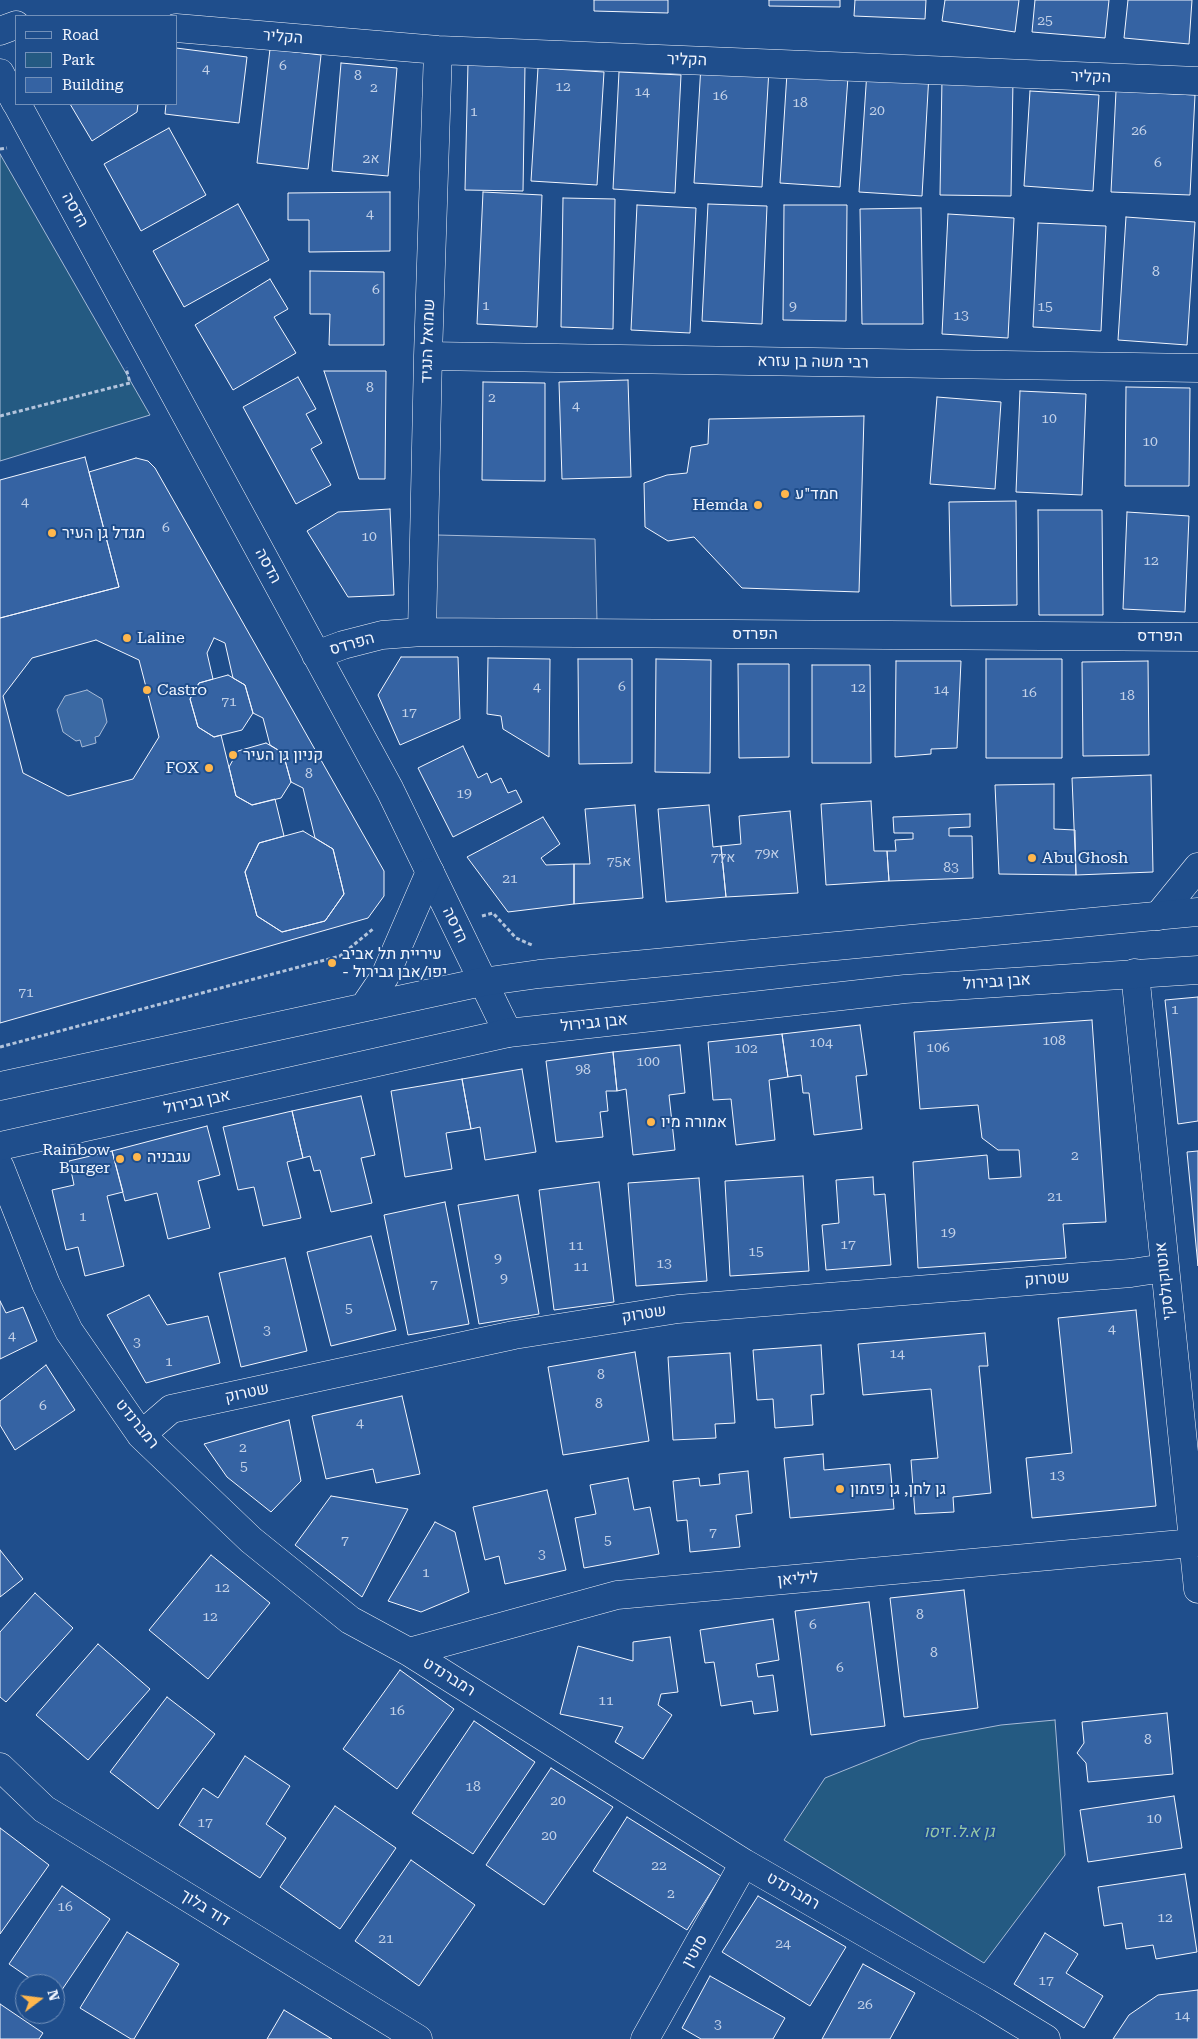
<!DOCTYPE html>
<meta charset="utf-8">
<style>
body{margin:0}
#map{position:relative;width:1198px;height:2039px;overflow:hidden;background:#1f4e8c;font-family:"Roboto Serif",serif}
canvas{display:block}
.legend{position:absolute;left:15px;top:15px;width:162px;height:90px;box-sizing:border-box;background:#1f4e8c;border:1px solid #7391ba;margin:0;padding:6px 9px;list-style:none;font-size:15px;color:#f2f6ff}
.legend li{display:flex;align-items:center;gap:10px;height:25px}
.legend b{width:25px;border:1px solid #7391ba}
.north{position:absolute;left:15px;top:1974px;width:50px;height:50px;box-sizing:border-box;background:#1f4e8c;border:1px solid #7391ba;border-radius:50%;rotate:75deg;font-size:14px;font-weight:700;line-height:20px;text-align:center;color:#f2f6ff}
.north::after{content:'';display:block;margin:auto;width:18px;height:22px;background:#ffb74d;clip-path:polygon(50% 0,100% 100%,50% 72%,0 100%)}
</style>
<div id="map">
<canvas width="1198" height="2039"></canvas>
<ul class="legend">
<li><b style="height:6px;background:#1f4e8c"></b>Road</li>
<li><b style="height:14px;background:#245a82"></b>Park</li>
<li><b style="height:14px;background:#3563a3"></b>Building</li>
</ul>
<div class="north">N</div>
</div>
<script>
const context = document.querySelector('canvas').getContext('2d');
context.lineJoin = 'round';
function fillPath(path, color) {
  context.fillStyle = color;
  context.fill(path, 'evenodd');
}
function toPath(rows) {
  const path = new Path2D();
  for (const r of rows) {
    path.moveTo(r[0], r[1]);
    for (let i = 2; i < r.length; i += 2) path.lineTo(r[i], r[i + 1]);
  }
  return path;
}
function stroke(path, color, width, dash) {
  context.strokeStyle = color;
  context.lineWidth = width;
  context.lineCap = dash ? 'butt' : 'round';
  context.setLineDash(dash || []);
  context.stroke(path);
}
function drawText(font, color, halo, rows, align = 'center') {
  context.font = font + ' "Roboto Serif",Heebo,serif';
  context.lineWidth = 4;
  context.setLineDash([]);
  context.textBaseline = 'middle';
  context.strokeStyle = halo;
  context.fillStyle = color;
  for (const [text, x, y, turn = 0] of rows) {
    context.save();
    context.translate(x, y);
    context.rotate((+turn || 0) * Math.PI / 180);
    context.textAlign = isNaN(turn) ? turn : align;
    if (halo) context.strokeText(text, 0, 0);
    context.fillText(text, 0, 0);
    context.restore();
  }
}
const green = toPath([
 [0,154,150,415,0,461,0,154],
 [1055,1720,1065,1855,984,1963,784,1840,825,1778,920,1740,1001,1725,1055,1720]
]);
const parking = toPath([
 [437,535,595,539,597,621,435,622,437,535]
]);
const water = toPath([
 [87,690,102,699,107,722,99,736,95,737,96,743,82,747,80,740,76,741,63,732,57,710,65,696,87,690]
]);
const building = toPath([
 [594,0,668,0,668,13,594,11,594,0],
 [769,0,840,0,840,7,769,6,769,0],
 [855,0,926,0,925,19,854,16,855,0],
 [945,0,1019,0,1015,32,942,21,945,0],
 [1035,0,1109,0,1105,38,1032,32,1035,0],
 [1128,0,1192,0,1189,44,1124,38,1128,0],
 [176,48,247,57,239,123,165,114,166,104,176,104,176,48],
 [270,49,321,55,308,169,257,163,270,49],
 [341,63,397,68,388,176,332,171,341,63],
 [468,63,525,65,523,191,465,190,468,63],
 [701,65,769,69,762,187,694,183,701,65],
 [538,68,604,72,597,185,531,181,538,68],
 [867,71,929,74,922,196,859,192,867,71],
 [619,72,681,75,675,193,613,189,619,72],
 [787,73,848,77,840,187,780,183,787,73],
 [942,79,1013,80,1011,196,940,195,942,79],
 [1030,91,1099,95,1093,191,1024,186,1030,91],
 [1116,91,1195,95,1190,195,1111,192,1116,91],
 [70,104,138,104,137,112,92,141,70,104],
 [169,128,206,195,141,231,104,164,169,128],
 [390,192,390,251,309,252,309,220,288,220,288,193,390,192],
 [483,192,542,195,537,327,477,324,483,192],
 [563,198,615,199,613,329,561,327,563,198],
 [238,204,269,260,184,307,153,251,238,204],
 [708,204,767,206,762,324,702,321,708,204],
 [637,205,696,208,690,333,631,330,637,205],
 [784,205,847,205,846,321,783,320,784,205],
 [921,208,923,324,862,324,860,209,921,208],
 [948,214,1014,218,1008,338,942,334,948,214],
 [1126,217,1195,222,1187,345,1118,340,1126,217],
 [1038,223,1106,226,1101,331,1033,327,1038,223],
 [310,271,384,272,384,345,329,345,330,314,310,314,310,271],
 [270,279,288,309,274,317,296,353,233,390,195,325,270,279],
 [324,371,386,371,385,479,359,479,324,371],
 [298,377,316,409,306,414,322,443,311,449,331,485,296,504,243,407,298,377],
 [628,380,631,477,562,479,559,382,628,380],
 [483,382,545,383,545,481,482,480,483,382],
 [1126,387,1190,388,1189,486,1125,486,1126,387],
 [1020,391,1086,394,1082,495,1016,492,1020,391],
 [937,397,1001,402,995,489,930,484,937,397],
 [864,416,859,592,742,588,694,537,668,541,645,527,644,483,667,475,687,473,691,447,708,444,709,419,864,416],
 [85,457,119,587,0,618,0,480,85,457],
 [136,458,148,461,155,468,384,871,384,896,368,918,0,1023,0,618,119,587,89,472,136,458],
 [96,640,139,660,159,737,133,779,68,796,23,773,3,696,32,658,96,640],
 [1016,501,1017,605,951,606,949,502,1016,501],
 [390,509,394,595,348,597,307,531,338,512,390,509],
 [1038,510,1102,510,1103,615,1039,615,1038,510],
 [1127,512,1189,516,1185,612,1123,609,1127,512],
 [214,638,225,643,233,678,245,685,253,713,263,718,270,745,283,753,291,782,303,788,315,838,333,849,344,894,325,921,282,932,257,916,245,872,259,843,284,836,275,799,252,805,236,796,221,735,214,737,198,727,190,699,199,683,213,679,207,653,214,638],
 [401,657,458,657,460,719,400,745,378,695,401,657],
 [488,658,550,659,549,757,503,729,501,716,487,714,488,658],
 [578,659,632,659,632,763,579,764,578,659],
 [656,659,711,660,710,773,655,772,656,659],
 [986,659,1062,659,1062,758,986,758,986,659],
 [896,661,961,661,957,748,931,749,931,754,895,757,896,661],
 [1148,661,1149,755,1083,756,1082,662,1148,661],
 [738,664,789,664,789,757,739,758,738,664],
 [812,665,870,665,871,763,812,763,812,665],
 [228,675,245,685,253,713,242,730,214,737,198,727,190,699,199,683,228,675],
 [266,743,283,753,291,782,281,798,252,805,236,796,229,767,238,751,266,743],
 [463,746,478,778,487,773,491,783,501,778,508,793,516,790,522,802,453,837,418,768,463,746],
 [1151,775,1153,872,1076,875,1072,778,1151,775],
 [1054,784,1054,829,1075,830,1076,875,999,874,995,785,1054,784],
 [871,801,874,851,887,851,889,881,826,885,821,804,871,801],
 [635,805,643,898,574,904,574,864,590,864,585,809,635,805],
 [709,805,713,847,721,846,726,897,666,902,658,809,709,805],
 [790,811,798,893,726,897,721,846,741,844,739,816,790,811],
 [970,814,970,827,949,828,949,836,972,836,973,878,889,881,887,851,896,851,895,840,913,839,913,833,894,833,893,817,970,814],
 [543,817,560,844,541,858,546,865,574,864,574,904,508,912,467,857,543,817],
 [303,831,333,849,344,894,325,921,282,932,257,916,245,872,259,843,303,831],
 [1198,997,1198,1121,1178,1124,1165,1000,1198,997],
 [1092,1020,1106,1222,1063,1224,1066,1258,918,1268,913,1162,987,1155,989,1179,1021,1177,1019,1150,998,1150,982,1138,978,1105,920,1109,914,1032,1092,1020],
 [860,1025,867,1075,856,1076,862,1129,814,1135,809,1093,803,1093,801,1075,788,1077,782,1034,860,1025],
 [782,1034,788,1077,769,1080,775,1140,736,1145,731,1099,713,1100,708,1042,782,1034],
 [680,1045,685,1093,669,1095,675,1150,633,1155,626,1089,617,1091,613,1052,680,1045],
 [613,1052,617,1091,606,1091,608,1111,600,1112,603,1137,556,1142,546,1061,613,1052],
 [522,1069,536,1152,485,1160,480,1127,471,1129,462,1079,522,1069],
 [462,1079,471,1129,446,1133,452,1169,405,1177,391,1091,462,1079],
 [361,1096,375,1155,361,1158,372,1203,331,1212,320,1170,314,1171,310,1156,303,1158,292,1111,361,1096],
 [292,1111,303,1158,287,1162,301,1218,263,1226,254,1187,238,1190,223,1127,292,1111],
 [207,1126,220,1175,198,1181,210,1228,168,1239,157,1193,125,1201,112,1151,207,1126],
 [112,1151,123,1192,107,1196,124,1266,85,1276,78,1247,66,1250,52,1190,74,1185,69,1161,112,1151],
 [1198,1151,1198,1266,1187,1152,1198,1151],
 [803,1176,809,1271,730,1276,725,1181,803,1176],
 [873,1177,874,1195,885,1194,891,1265,826,1270,822,1225,839,1223,836,1180,873,1177],
 [699,1178,707,1281,636,1286,628,1183,699,1178],
 [599,1182,614,1302,554,1310,539,1190,599,1182],
 [518,1195,539,1314,479,1324,458,1205,518,1195],
 [445,1202,469,1324,408,1335,384,1215,445,1202],
 [371,1236,396,1330,331,1346,307,1252,371,1236],
 [285,1258,307,1351,241,1367,219,1273,285,1258],
 [149,1295,167,1325,208,1316,220,1363,146,1383,107,1315,149,1295],
 [0,1301,6,1313,23,1307,37,1341,0,1359,0,1301],
 [1136,1310,1156,1506,1032,1518,1026,1458,1072,1453,1058,1318,1136,1310],
 [985,1333,988,1366,979,1366,991,1493,953,1497,954,1512,915,1514,911,1460,938,1458,931,1389,863,1395,858,1344,985,1333],
 [821,1345,824,1394,811,1395,813,1425,775,1428,773,1399,757,1400,753,1350,821,1345],
 [635,1352,649,1441,563,1455,548,1367,635,1352],
 [730,1353,735,1423,715,1424,716,1438,673,1440,668,1357,730,1353],
 [46,1365,75,1410,15,1450,0,1425,0,1401,46,1365],
 [402,1396,420,1474,376,1483,373,1469,326,1479,312,1416,402,1396],
 [289,1420,301,1481,271,1512,227,1477,204,1444,289,1420],
 [823,1454,824,1470,890,1464,894,1509,790,1518,784,1458,823,1454],
 [748,1471,752,1513,736,1515,740,1547,690,1552,687,1520,677,1521,673,1481,699,1478,700,1486,720,1484,719,1474,748,1471],
 [628,1478,634,1510,650,1507,659,1554,584,1568,575,1518,596,1514,590,1485,628,1478],
 [547,1490,566,1570,505,1584,499,1556,485,1560,473,1507,547,1490],
 [331,1496,408,1509,362,1597,295,1545,331,1496],
 [435,1522,455,1532,469,1592,421,1612,388,1601,435,1522],
 [0,1550,23,1579,0,1597,0,1550],
 [211,1555,270,1603,208,1679,149,1630,211,1555],
 [964,1590,978,1708,904,1717,890,1598,964,1590],
 [35,1593,73,1628,6,1702,0,1697,0,1632,35,1593],
 [869,1602,885,1726,811,1735,795,1611,869,1602],
 [773,1619,779,1660,756,1664,758,1677,773,1675,778,1711,754,1714,752,1701,721,1706,714,1662,705,1663,700,1630,773,1619],
 [670,1637,678,1692,661,1694,658,1705,672,1715,643,1759,615,1742,623,1727,560,1714,578,1646,633,1661,633,1642,670,1637],
 [98,1644,150,1689,88,1760,36,1715,98,1644],
 [400,1670,454,1709,397,1789,343,1749,400,1670],
 [167,1697,215,1734,158,1809,110,1772,167,1697],
 [1167,1713,1173,1774,1088,1782,1086,1763,1077,1753,1084,1743,1082,1722,1167,1713],
 [474,1721,535,1762,473,1854,412,1813,474,1721],
 [245,1756,290,1786,266,1824,286,1838,260,1878,179,1825,203,1788,218,1798,245,1756],
 [551,1768,613,1807,544,1905,486,1865,551,1768],
 [1174,1796,1182,1848,1088,1862,1080,1810,1174,1796],
 [335,1806,396,1848,340,1929,280,1887,335,1806],
 [627,1817,721,1876,687,1930,593,1871,627,1817],
 [0,1828,49,1865,0,1934,0,1828],
 [411,1860,475,1905,419,1986,355,1941,411,1860],
 [1185,1874,1197,1952,1156,1959,1153,1945,1126,1949,1122,1923,1104,1926,1098,1887,1185,1874],
 [62,1886,110,1919,57,1997,55,1996,55,1984,38,1984,9,1964,62,1886],
 [758,1896,846,1947,810,2006,722,1952,758,1896],
 [127,1932,179,1964,134,2039,131,2039,80,2008,127,1932],
 [1045,1933,1078,1954,1066,1973,1103,1996,1084,2028,1014,1984,1045,1933],
 [863,1964,915,1993,890,2039,822,2039,863,1964],
 [710,1976,785,2018,773,2039,701,2039,682,2028,710,1976],
 [1198,1990,1198,2039,1113,2039,1129,2015,1158,1995,1198,1990],
 [0,2004,43,2033,39,2039,0,2039,0,2004],
 [284,2010,332,2039,267,2039,284,2010]
]);
const path = toPath([
 [0,149,7,148],
 [0,416,130,383,126,368],
 [482,916,493,913,516,938,532,945],
 [0,1047,340,956,373,929]
]);
const street = toPath([
 [176,28,438,50,1198,81],
 [0,31,16,25],
 [0,73,16,103],
 [17,104,390,790,508,1033],
 [428,356,1198,368],
 [422,632,428,356,438,50],
 [316,655,343,645,382,635,422,632,1198,637],
 [1158,916,1198,867],
 [1135,973,1198,1589],
 [0,1167,46,1284,69,1331,141,1435,251,1540,350,1620,409,1652,744,1863,987,2003,1046,2039],
 [141,1435,171,1409,514,1335,678,1309,1131,1273,1164,1268],
 [409,1652,617,1595,1193,1543],
 [645,2039,744,1863]
]);
const secondary = toPath([
 [364,1007,385,976,430,872],
 [0,1086,482,982,539,974,1198,912],
 [0,1146,508,1033,905,989,1198,970],
 [0,1767,44,1809,418,2039]
]);
const markers = [
 [785,494,5,"#ffb74d"],
 [758,505,5,"#ffb74d"],
 [52,533,5,"#ffb74d"],
 [127,638,5,"#ffb74d"],
 [147,690,5,"#ffb74d"],
 [233,755,5,"#ffb74d"],
 [209,768,5,"#ffb74d"],
 [1032,858,5,"#ffb74d"],
 [332,963,5,"#ffb74d"],
 [651,1122,5,"#ffb74d"],
 [137,1157,5,"#ffb74d"],
 [120,1159,5,"#ffb74d"],
 [840,1489,5,"#ffb74d"]
];
const numberNames = [
 ["25",1045,21],
 ["6",283,66],
 ["4",206,69],
 ["8",358,76],
 ["12",563,87],
 ["2",374,88],
 ["14",642,92],
 ["16",720,96],
 ["18",800,103],
 ["20",877,111],
 ["1",474,112],
 ["26",1139,131],
 ["2א",371,159],
 ["6",1158,163],
 ["4",370,214],
 ["8",1156,272],
 ["6",376,290],
 ["1",486,306],
 ["9",793,307],
 ["15",1045,307],
 ["13",961,316],
 ["8",370,388],
 ["2",492,398],
 ["4",576,406],
 ["10",1049,419],
 ["10",1150,442],
 ["4",25,502],
 ["6",166,528],
 ["10",369,537],
 ["12",1151,561],
 ["4",537,687],
 ["6",622,687],
 ["12",858,688],
 ["14",941,690],
 ["16",1029,693],
 ["18",1127,696],
 ["71",229,702],
 ["17",409,713],
 ["8",309,774],
 ["19",464,794],
 ["79א",767,854],
 ["77א",723,858],
 ["75א",619,862],
 ["83",951,868],
 ["21",510,879],
 ["71",26,993],
 ["1",1175,1010],
 ["108",1054,1041],
 ["104",821,1043],
 ["106",938,1048],
 ["102",746,1049],
 ["100",648,1062],
 ["98",583,1070],
 ["2",1075,1156],
 ["21",1055,1197],
 ["1",83,1217],
 ["19",948,1233],
 ["17",848,1245],
 ["11",576,1246],
 ["15",756,1252],
 ["9",498,1259],
 ["13",664,1264],
 ["11",581,1267],
 ["9",504,1279],
 ["7",434,1285],
 ["5",349,1309],
 ["4",1112,1329],
 ["3",267,1331],
 ["4",12,1336],
 ["3",137,1343],
 ["14",897,1354],
 ["1",169,1362],
 ["8",601,1375],
 ["8",599,1404],
 ["6",43,1406],
 ["4",360,1423],
 ["2",243,1448],
 ["5",244,1467],
 ["13",1057,1476],
 ["7",713,1533],
 ["7",345,1541],
 ["5",608,1541],
 ["3",542,1555],
 ["1",426,1573],
 ["12",222,1588],
 ["8",920,1615],
 ["12",210,1617],
 ["6",813,1625],
 ["8",934,1653],
 ["6",840,1668],
 ["11",606,1701],
 ["16",397,1711],
 ["8",1148,1740],
 ["18",473,1787],
 ["20",558,1801],
 ["10",1154,1819],
 ["17",205,1823],
 ["20",549,1836],
 ["22",659,1866],
 ["2",671,1894],
 ["16",65,1907],
 ["12",1165,1918],
 ["21",386,1939],
 ["24",783,1944],
 ["17",1046,1981],
 ["26",865,2005],
 ["14",1182,2016],
 ["3",718,2025]
];
const streetNames = [
 ["הקליר",283,37,5],
 ["הקליר",687,60,2],
 ["הקליר",1091,77,2],
 ["הדסה",75,210,61],
 ["שמואל הנגיד",428,341,-88],
 ["רבי משה בן עזרא",813,362,1],
 ["הדסה",268,566,62],
 ["הפרדס",755,634],
 ["הפרדס",1160,636],
 ["הפרדס",352,644,-16],
 ["הדסה",455,925,64],
 ["אבן גבירול",997,982,-4],
 ["אבן גבירול",594,1023,-6],
 ["אבן גבירול",197,1102,-12],
 ["שטרוק",1047,1279,-4],
 ["אנטוקולסקי",1165,1281,-96],
 ["שטרוק",644,1314,-9],
 ["שטרוק",247,1393,-12],
 ["רמברנדט",137,1424,51],
 ["ליליאן",798,1579,-5],
 ["רמברנדט",449,1677,32],
 ["רמברנדט",793,1891,30],
 ["דוד בלוך",205,1908,32],
 ["סוטין",695,1951,-60]
];
const poiNames = [
 ["חמד\"ע",795,494],
 ["Hemda",748,505,"right"],
 ["מגדל גן העיר",62,533],
 ["Laline",137,638],
 ["Castro",157,690],
 ["קניון גן העיר",243,755],
 ["FOX",199,768,"right"],
 ["Abu Ghosh",1042,858],
 ["עיריית תל אביב",342,954],
 ["- יפו/אבן גבירול",342,972],
 ["אמורה מיו",661,1122],
 ["Rainbow",110,1150,"right"],
 ["Burger",110,1168,"right"],
 ["עגבניה",147,1157],
 ["גן לחן, גן פזמון",850,1489]
];
const parkNames = [
 ["גן א.ל. זיסו",959,1832]
];
fillPath(green, '#245a82');
stroke(green, '#a8bbd7', 1);
fillPath(parking, '#305b95');
stroke(parking, '#a8bbd7', 1);
fillPath(water, '#3b69a3');
stroke(water, '#a8bbd7', 1);
fillPath(building, '#3563a3');
stroke(building, '#f2f6ff', 1);
stroke(street, '#f2f6ff', 29);
stroke(secondary, '#f2f6ff', 29);
stroke(path, '#b3c4dc', 3, [4, 2.5]);
stroke(street, '#1f4e8c', 28);
stroke(secondary, '#1f4e8c', 28);
for (const [x, y, r, color] of markers) {
  const dot = new Path2D();
  dot.arc(x, y, r, 0, 2 * Math.PI);
  context.fillStyle = color;
  context.fill(dot);
  stroke(dot, '#1f4e8c', 2);
}
drawText('14px', '#c3d1e8', null, numberNames);
drawText('16px', '#f2f6ff', '#1f4e8c', streetNames);
drawText('16px', '#f2f6ff', '#1f4e8c', poiNames, 'left');
drawText('italic 16px', '#97c8a6', '#1f4e8c', parkNames);
</script>
